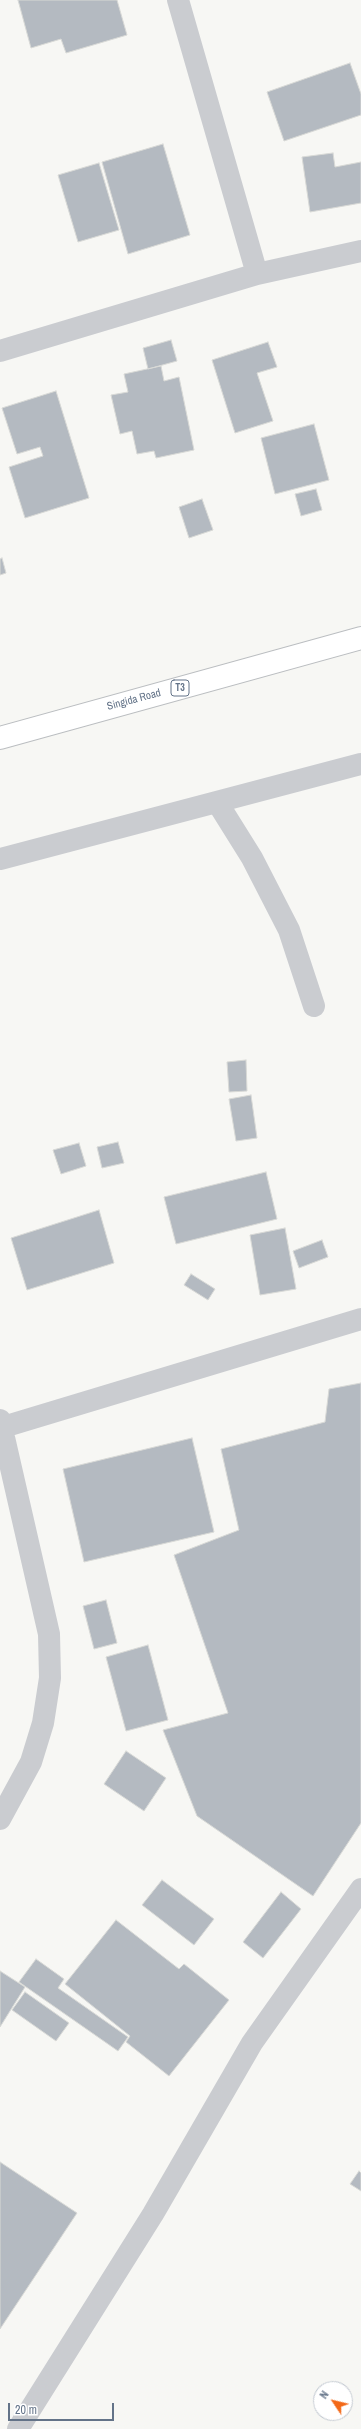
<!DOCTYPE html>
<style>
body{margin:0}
#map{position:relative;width:361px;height:2429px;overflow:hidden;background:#f7f7f4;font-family:"Archivo Narrow",sans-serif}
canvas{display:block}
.north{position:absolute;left:313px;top:2381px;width:40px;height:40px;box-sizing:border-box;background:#fff;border:1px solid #c1c7cf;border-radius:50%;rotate:305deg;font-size:11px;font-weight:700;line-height:16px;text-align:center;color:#637388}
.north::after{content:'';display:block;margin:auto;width:14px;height:18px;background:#f36918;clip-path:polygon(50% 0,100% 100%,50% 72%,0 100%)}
.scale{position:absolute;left:8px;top:2403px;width:106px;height:18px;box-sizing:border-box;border:2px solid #637388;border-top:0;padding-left:5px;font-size:12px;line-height:14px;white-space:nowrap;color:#637388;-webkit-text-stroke:3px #fff;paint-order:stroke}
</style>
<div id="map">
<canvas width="361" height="2429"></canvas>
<div class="north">N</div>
<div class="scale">20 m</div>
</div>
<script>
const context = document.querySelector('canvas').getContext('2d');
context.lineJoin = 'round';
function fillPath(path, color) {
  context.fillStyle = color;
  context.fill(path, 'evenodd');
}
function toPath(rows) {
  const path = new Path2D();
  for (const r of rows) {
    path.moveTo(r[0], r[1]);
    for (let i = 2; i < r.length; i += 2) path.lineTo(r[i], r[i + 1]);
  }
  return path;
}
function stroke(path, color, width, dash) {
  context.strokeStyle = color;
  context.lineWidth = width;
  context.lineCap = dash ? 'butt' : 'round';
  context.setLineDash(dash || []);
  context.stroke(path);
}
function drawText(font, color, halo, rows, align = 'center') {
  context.font = font + ' "Archivo Narrow",sans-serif';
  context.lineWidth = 4;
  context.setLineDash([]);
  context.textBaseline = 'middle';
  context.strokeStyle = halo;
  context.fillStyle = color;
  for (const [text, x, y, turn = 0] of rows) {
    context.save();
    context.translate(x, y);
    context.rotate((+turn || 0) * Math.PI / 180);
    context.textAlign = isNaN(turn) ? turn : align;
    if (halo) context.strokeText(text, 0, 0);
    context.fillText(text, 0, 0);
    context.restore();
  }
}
const building = toPath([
 [18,0,117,0,127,35,66,53,61,39,31,48,18,0],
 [350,63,361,94,361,115,284,141,267,92,350,63],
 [163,144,190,235,128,254,102,162,163,144],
 [333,153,335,167,361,162,361,203,310,212,302,157,333,153],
 [99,163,119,230,78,242,58,175,99,163],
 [171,340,177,361,148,369,143,348,171,340],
 [268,342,277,367,257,373,273,421,235,433,212,360,268,342],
 [161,366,164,381,179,377,194,450,156,458,154,451,137,454,132,431,120,434,111,395,128,392,124,374,161,366],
 [56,391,89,498,25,518,9,467,43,456,40,447,17,454,2,408,56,391],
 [314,424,329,480,275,494,261,438,314,424],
 [316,489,322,510,301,516,295,494,316,489],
 [202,499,213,530,189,538,179,507,202,499],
 [2,558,6,573,0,575,0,559,2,558],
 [246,1060,247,1091,229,1092,227,1062,246,1060],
 [251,1095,257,1138,236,1141,229,1099,251,1095],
 [118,1142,124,1163,102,1168,97,1147,118,1142],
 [79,1143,86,1166,61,1174,53,1150,79,1143],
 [266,1172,277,1219,176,1244,164,1197,266,1172],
 [99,1210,114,1263,27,1290,11,1238,99,1210],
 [285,1228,296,1289,260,1295,250,1235,285,1228],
 [322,1240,328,1257,299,1268,293,1251,322,1240],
 [191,1274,215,1289,208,1300,184,1285,191,1274],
 [361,1383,361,1823,313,1896,197,1816,163,1730,228,1713,174,1555,239,1530,221,1449,325,1422,329,1389,361,1383],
 [192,1438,214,1532,84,1562,63,1469,192,1438],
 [106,1600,117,1643,94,1649,83,1606,106,1600],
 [148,1645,168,1720,126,1731,106,1657,148,1645],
 [126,1751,166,1778,144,1811,104,1784,126,1751],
 [162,1880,214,1919,194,1945,142,1905,162,1880],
 [281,1892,301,1909,263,1958,243,1942,281,1892],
 [116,1920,179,1969,184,1964,229,2000,169,2076,126,2042,130,2036,65,1984,116,1920],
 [36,1959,64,1979,58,1988,128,2037,118,2051,19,1982,36,1959],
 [0,1971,25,1987,0,2027,0,1971],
 [25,1992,69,2023,56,2041,12,2010,25,1992],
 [0,2162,77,2213,0,2329,0,2162],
 [359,2171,361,2173,361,2191,350,2184,359,2171]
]);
const minor = toPath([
 [178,0,257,274],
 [0,351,257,274,361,251],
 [217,802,252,858,289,930,314,1006],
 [0,859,361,764],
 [0,1420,49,1634,50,1678,43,1723,31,1762,0,1819],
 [0,1428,361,1319],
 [18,2429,153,2214,252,2043,361,1889]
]);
const highway = toPath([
 [0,738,361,638]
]);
const shields = [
 [180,688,18]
];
const shieldNames = [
 ["T3",180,688]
];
const streetNames = [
 ["Singida Road",134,700,-15]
];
fillPath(building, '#b4bac1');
stroke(building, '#d8d9d6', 1);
stroke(highway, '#bbbec1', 24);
stroke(minor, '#caccd0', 22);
stroke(highway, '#fff', 22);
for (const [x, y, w] of shields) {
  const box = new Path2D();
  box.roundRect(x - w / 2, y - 8, w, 16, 3);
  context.fillStyle = '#fff';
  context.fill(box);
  stroke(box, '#637388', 1);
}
drawText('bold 10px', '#637388', null, shieldNames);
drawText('11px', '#637388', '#fff', streetNames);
</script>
